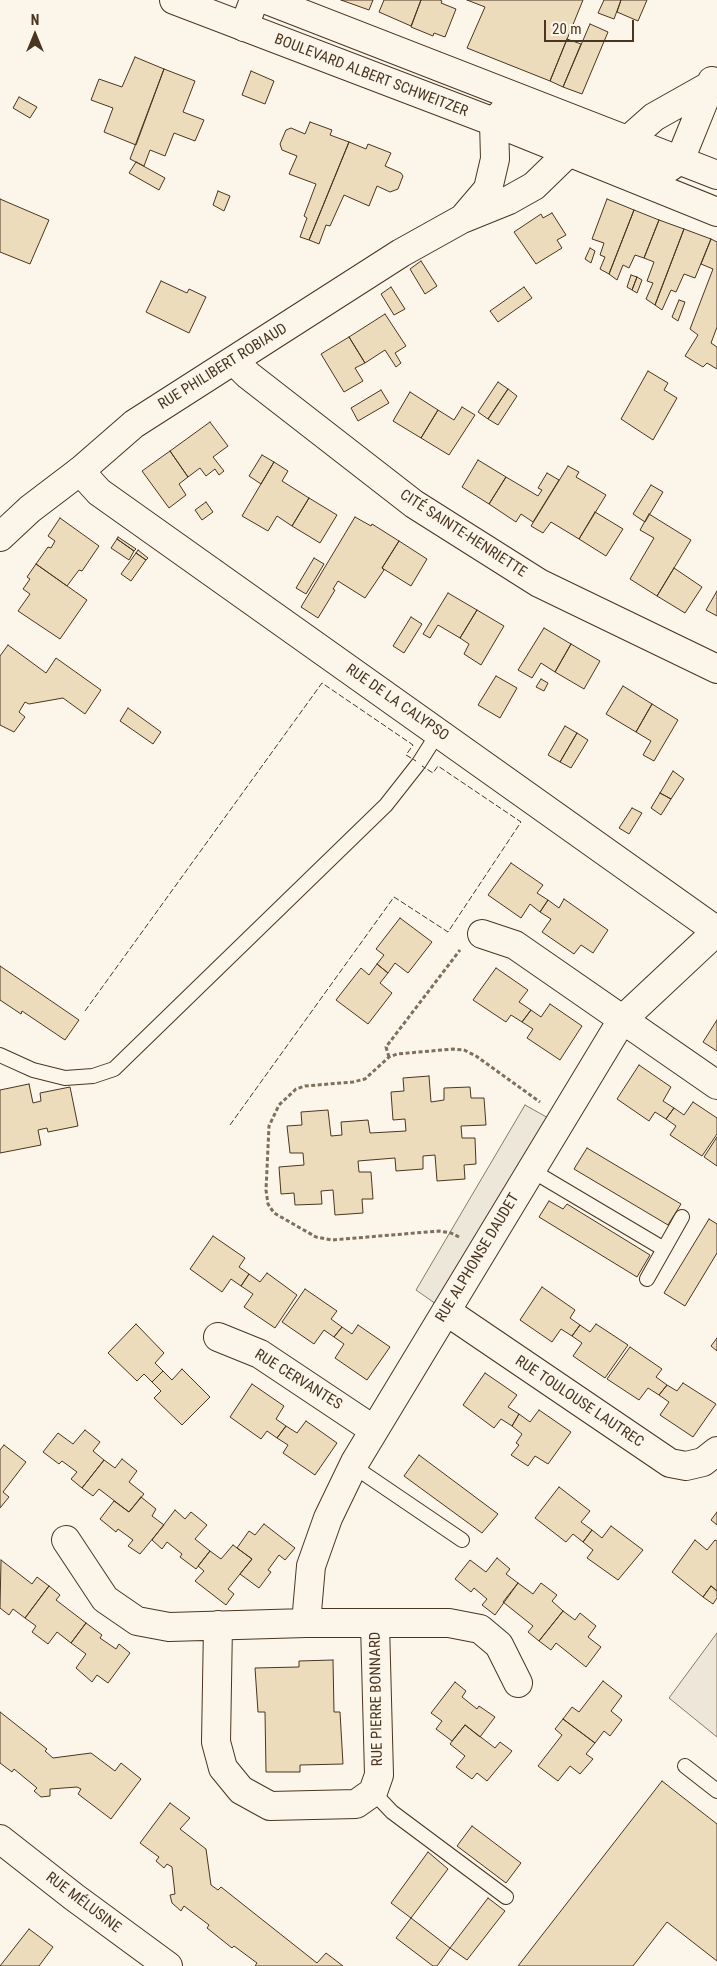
<!DOCTYPE html>
<meta charset="utf-8">
<style>
body{margin:0}
#map{position:relative;width:717px;height:1966px;overflow:hidden;background:#fbf6e9;font-family:"Roboto Condensed",sans-serif}
canvas{display:block}
.north{position:absolute;left:10px;top:10px;width:50px;height:50px;-webkit-text-stroke:4px #fbf6e9;paint-order:stroke;rotate:0deg;font-size:14px;font-weight:700;line-height:20px;text-align:center;color:#4a3520}
.north::after{content:'';display:block;margin:auto;width:18px;height:22px;background:#4a3520;clip-path:polygon(50% 0,100% 100%,50% 72%,0 100%)}
.scale{position:absolute;left:544px;top:20px;width:90px;height:22px;box-sizing:border-box;border:2px solid #4a3520;border-top:0;padding-left:6px;font-size:15px;line-height:18px;white-space:nowrap;color:#4a3520;-webkit-text-stroke:4px #fbf6e9;paint-order:stroke}
</style>
<div id="map">
<canvas width="717" height="1966"></canvas>
<div class="north">N</div>
<div class="scale">20 m</div>
</div>
<script>
const context = document.querySelector('canvas').getContext('2d');
context.lineJoin = 'round';
function fillPath(path, color) {
  context.fillStyle = color;
  context.fill(path, 'evenodd');
}
function toPath(rows) {
  const path = new Path2D();
  for (const r of rows) {
    path.moveTo(r[0], r[1]);
    for (let i = 2; i < r.length; i += 2) path.lineTo(r[i], r[i + 1]);
  }
  return path;
}
function stroke(path, color, width, dash) {
  context.strokeStyle = color;
  context.lineWidth = width;
  context.lineCap = dash ? 'butt' : 'round';
  context.setLineDash(dash || []);
  context.stroke(path);
}
function drawText(font, color, halo, rows, align = 'center') {
  context.font = font + ' "Roboto Condensed",sans-serif';
  context.lineWidth = 4;
  context.setLineDash([]);
  context.textBaseline = 'middle';
  context.strokeStyle = halo;
  context.fillStyle = color;
  for (const [text, x, y, turn = 0] of rows) {
    context.save();
    context.translate(x, y);
    context.rotate((+turn || 0) * Math.PI / 180);
    context.textAlign = isNaN(turn) ? turn : align;
    if (halo) context.strokeText(text, 0, 0);
    context.fillText(text, 0, 0);
    context.restore();
  }
}
const green = toPath([
 [717,1633,717,1737,669,1698,717,1633]
]);
const parking = toPath([
 [525,1105,559,1124,446,1311,416,1290,525,1105]
]);
const building = toPath([
 [341,0,373,0,369,10,341,0],
 [384,0,421,0,411,26,379,12,384,0],
 [421,0,440,0,442,1,441,3,456,9,445,37,434,33,433,36,411,27,421,0],
 [467,0,583,0,550,81,467,48,485,7,467,0],
 [604,0,621,0,614,19,598,13,604,0],
 [621,0,647,0,638,21,617,12,621,0],
 [590,24,608,32,582,94,563,87,590,24],
 [567,39,581,44,563,87,550,81,567,39],
 [135,57,164,69,136,145,104,132,113,108,91,100,99,79,122,87,135,57],
 [164,69,195,81,183,112,204,120,195,141,174,133,165,156,150,150,144,166,130,159,164,69],
 [251,71,274,81,265,104,242,95,251,71],
 [19,97,37,107,30,118,13,108,19,97],
 [310,122,332,130,330,135,349,142,309,240,300,237,307,218,304,216,316,184,289,174,297,156,282,150,280,144,286,130,291,128,305,134,310,122],
 [349,142,366,149,368,144,391,153,385,166,401,173,403,176,398,189,390,192,377,186,369,206,344,195,330,226,326,225,319,244,309,240,349,142],
 [136,162,165,178,159,190,129,173,136,162],
 [218,191,230,196,224,211,213,205,218,191],
 [0,199,49,220,30,264,0,252,0,199],
 [607,199,634,210,609,274,600,269,605,257,600,255,604,243,592,239,607,199],
 [634,210,659,220,644,258,635,255,629,268,623,265,617,280,609,274,634,210],
 [552,213,566,235,557,240,562,248,536,264,514,232,541,214,543,218,552,213],
 [659,220,684,229,655,305,646,299,653,283,647,281,654,262,644,258,659,220],
 [684,229,711,239,695,278,684,274,676,292,671,290,662,310,655,305,684,229],
 [711,239,717,242,717,327,711,343,717,347,717,369,707,363,703,367,685,356,698,335,690,329,713,269,701,264,711,239],
 [590,248,595,251,591,263,585,259,590,248],
 [421,261,437,286,425,294,410,269,421,261],
 [631,275,637,277,632,290,627,287,631,275],
 [637,277,642,280,637,293,632,290,637,277],
 [161,281,187,293,189,289,206,297,189,333,146,312,161,281],
 [391,287,405,309,394,315,381,294,391,287],
 [524,287,532,298,498,322,490,311,524,287],
 [679,300,685,302,678,321,672,317,679,300],
 [385,314,406,346,395,353,401,363,396,367,385,350,365,363,349,337,385,314],
 [349,337,365,363,355,368,363,381,344,392,321,354,349,337],
 [648,371,668,383,664,390,677,398,653,440,621,419,648,371],
 [498,382,508,389,488,419,478,412,498,382],
 [508,389,517,396,498,425,488,419,508,389],
 [381,390,389,403,358,421,351,408,381,390],
 [410,392,438,410,421,438,393,421,410,392],
 [462,407,475,415,449,455,421,438,438,410,454,420,462,407],
 [210,422,228,446,213,457,224,471,219,475,215,469,206,476,200,468,188,477,170,451,210,422],
 [170,451,188,477,179,484,186,495,169,508,142,471,170,451],
 [262,455,274,462,261,484,249,476,262,455],
 [478,460,506,477,489,504,462,487,478,460],
 [274,462,288,471,282,481,309,498,292,526,277,516,268,531,242,516,274,462],
 [568,466,579,472,576,477,606,495,579,539,551,522,543,533,531,526,568,466],
 [547,473,559,480,533,522,521,514,516,522,489,504,506,477,538,496,542,490,538,488,547,473],
 [651,485,663,492,645,522,633,514,651,485],
 [309,498,337,515,320,543,292,526,309,498],
 [206,502,213,512,202,520,195,510,206,502],
 [595,512,623,529,606,556,579,539,595,512],
 [649,514,691,540,657,596,630,579,654,538,640,530,649,514],
 [355,517,371,526,372,524,399,541,382,568,384,570,365,598,338,581,333,589,335,590,318,618,301,607,355,517],
 [60,518,99,546,82,571,79,570,67,586,36,564,48,547,51,548,55,541,48,536,60,518],
 [118,537,136,549,134,551,117,539,118,537],
 [117,539,134,551,129,560,111,548,117,539],
 [399,541,427,559,411,586,382,568,399,541],
 [138,550,148,558,146,560,136,553,138,550],
 [136,553,146,560,131,581,121,574,136,553],
 [314,558,324,564,306,594,296,588,314,558],
 [36,564,87,600,60,639,18,611,30,594,23,589,30,579,27,577,36,564],
 [674,568,702,587,685,613,657,596,674,568],
 [717,591,717,616,706,610,717,591],
 [448,593,477,610,460,638,438,625,430,638,423,634,448,593],
 [477,610,504,626,481,665,464,654,469,644,460,638,477,610],
 [411,617,422,624,404,653,393,646,411,617],
 [544,628,571,644,555,672,541,663,532,678,518,670,544,628],
 [571,644,600,661,584,689,555,672,571,644],
 [8,645,46,673,56,658,101,690,85,714,63,698,29,704,25,702,19,712,25,717,14,732,0,725,0,656,8,645],
 [496,676,517,688,500,718,478,705,496,676],
 [541,679,548,683,544,691,536,687,541,679],
 [623,686,652,704,636,732,606,714,623,686],
 [652,704,678,720,654,761,643,755,651,741,636,732,652,704],
 [128,708,161,732,153,744,120,721,128,708],
 [565,726,577,733,560,762,548,755,565,726],
 [577,733,588,740,571,768,560,762,577,733],
 [673,771,684,779,671,799,660,793,673,771],
 [660,793,671,799,661,815,651,808,660,793],
 [632,808,642,813,629,834,619,828,632,808],
 [511,863,543,885,537,893,548,900,540,912,530,904,521,918,488,895,511,863],
 [564,899,608,930,593,953,581,945,574,954,542,932,551,919,540,912,548,900,559,908,564,899],
 [400,918,432,942,408,973,395,963,388,973,377,964,384,955,376,949,400,918],
 [377,964,388,973,380,983,392,993,368,1024,336,1000,361,968,369,975,377,964],
 [0,966,79,1020,65,1040,22,1011,21,1014,0,1000,0,966],
 [496,968,528,990,519,1002,531,1010,522,1022,511,1015,506,1022,473,1000,496,968],
 [550,1004,582,1026,560,1060,527,1038,533,1029,522,1022,531,1010,541,1017,550,1004],
 [717,1020,717,1051,703,1042,717,1020],
 [639,1065,671,1087,663,1101,674,1108,666,1119,655,1112,649,1121,617,1099,639,1065],
 [429,1076,431,1102,444,1100,444,1088,470,1087,471,1098,484,1098,486,1125,461,1126,462,1138,475,1138,476,1164,464,1165,465,1179,437,1181,435,1155,423,1156,423,1169,396,1171,395,1158,358,1161,359,1172,371,1172,373,1199,362,1199,363,1213,335,1215,333,1190,321,1191,322,1204,295,1205,294,1193,281,1194,279,1167,304,1165,303,1153,290,1153,287,1126,302,1125,301,1112,328,1110,331,1136,342,1135,341,1122,368,1120,370,1133,406,1131,405,1119,393,1120,391,1092,404,1091,403,1078,429,1076],
 [29,1084,33,1103,41,1101,40,1093,70,1087,78,1126,48,1132,47,1128,38,1130,41,1145,0,1153,0,1090,29,1084],
 [693,1102,717,1118,717,1134,702,1156,670,1135,676,1126,666,1119,674,1108,684,1115,693,1102],
 [717,1137,717,1166,704,1157,717,1137],
 [587,1148,681,1204,668,1225,574,1169,587,1148],
 [549,1201,563,1209,567,1204,650,1255,637,1277,539,1217,549,1201],
 [709,1219,717,1224,717,1253,685,1306,664,1293,709,1219],
 [213,1236,245,1258,239,1267,249,1274,241,1286,231,1279,222,1292,190,1269,213,1236],
 [267,1273,297,1295,275,1328,244,1307,253,1294,241,1286,249,1274,260,1282,267,1273],
 [542,1287,575,1310,570,1318,580,1325,572,1336,561,1329,552,1342,520,1320,542,1287],
 [305,1289,337,1311,331,1319,342,1327,334,1337,324,1330,314,1344,282,1322,305,1289],
 [136,1324,164,1353,155,1363,163,1371,152,1382,144,1374,137,1381,108,1353,136,1324],
 [596,1324,628,1345,605,1378,573,1356,582,1343,572,1336,580,1325,590,1332,596,1324],
 [358,1325,390,1347,367,1380,335,1358,344,1344,334,1337,342,1327,352,1334,358,1325],
 [717,1338,717,1351,711,1346,717,1338],
 [630,1347,662,1369,656,1377,667,1385,659,1395,648,1388,639,1400,607,1379,630,1347],
 [182,1369,210,1397,182,1425,154,1398,161,1391,152,1382,163,1371,172,1380,182,1369],
 [485,1373,517,1395,508,1407,519,1414,512,1426,501,1419,494,1428,463,1405,485,1373],
 [683,1383,716,1404,693,1437,660,1415,669,1402,659,1395,667,1385,677,1391,683,1383],
 [252,1384,284,1406,276,1419,286,1426,277,1438,267,1431,261,1439,230,1417,252,1384],
 [539,1410,571,1432,548,1464,535,1456,528,1466,511,1455,519,1445,516,1443,522,1434,512,1426,519,1414,530,1422,539,1410],
 [306,1421,337,1443,315,1475,283,1453,288,1445,277,1438,286,1426,297,1433,306,1421],
 [85,1430,100,1442,93,1451,104,1460,82,1488,71,1479,77,1472,62,1461,59,1464,43,1452,58,1433,73,1444,85,1430],
 [4,1445,26,1462,3,1492,9,1497,0,1508,0,1450,4,1445],
 [419,1455,498,1514,482,1533,404,1476,419,1455],
 [122,1459,137,1471,129,1482,144,1494,129,1512,99,1489,93,1496,82,1488,104,1460,115,1468,122,1459],
 [559,1487,590,1511,581,1522,592,1530,583,1542,573,1534,566,1542,535,1518,559,1487],
 [141,1497,156,1509,152,1516,164,1525,140,1554,128,1546,133,1540,118,1529,116,1532,100,1519,114,1501,129,1512,141,1497],
 [175,1510,185,1519,191,1512,207,1525,195,1539,210,1551,196,1569,180,1557,182,1554,167,1542,162,1549,152,1540,175,1510],
 [717,1512,717,1525,711,1520,717,1512],
 [264,1524,295,1548,285,1560,279,1555,268,1570,271,1572,259,1588,240,1574,252,1559,237,1548,249,1531,255,1535,264,1524],
 [611,1526,643,1550,618,1580,587,1558,593,1550,583,1542,592,1530,602,1538,611,1526],
 [695,1540,707,1550,715,1540,717,1541,717,1591,711,1586,703,1597,672,1572,695,1540],
 [233,1545,252,1559,228,1589,234,1594,226,1605,195,1581,204,1571,198,1566,210,1551,221,1559,233,1545],
 [497,1558,510,1569,506,1574,518,1583,495,1615,482,1605,487,1599,474,1588,471,1592,455,1579,470,1560,486,1572,497,1558],
 [1,1560,32,1584,37,1577,49,1586,25,1618,13,1609,9,1615,0,1608,1,1560],
 [518,1583,533,1594,541,1583,557,1595,552,1601,563,1611,539,1641,528,1632,533,1626,503,1602,518,1583],
 [49,1586,60,1595,56,1600,86,1623,71,1643,57,1632,48,1644,32,1632,36,1626,25,1618,49,1586],
 [711,1586,717,1591,717,1598,713,1604,703,1597,711,1586],
 [563,1611,575,1620,580,1613,596,1626,588,1637,601,1647,586,1667,556,1643,551,1650,539,1641,563,1611],
 [86,1623,102,1635,100,1638,116,1649,119,1644,130,1653,108,1683,97,1675,92,1682,76,1668,86,1654,71,1643,86,1623],
 [333,1660,334,1712,340,1712,343,1764,300,1765,300,1772,266,1772,265,1712,258,1712,255,1668,299,1667,299,1661,333,1660],
 [603,1681,622,1696,611,1711,622,1720,610,1736,604,1731,595,1743,563,1719,572,1707,579,1712,603,1681],
 [455,1682,466,1691,462,1697,477,1709,479,1706,495,1717,480,1737,465,1725,452,1741,436,1729,442,1721,431,1713,455,1682],
 [0,1712,47,1749,45,1751,53,1758,91,1753,115,1771,121,1763,141,1779,111,1819,78,1794,81,1789,77,1787,50,1789,50,1796,41,1797,34,1791,37,1788,14,1769,12,1772,0,1763,0,1712],
 [563,1719,595,1743,586,1754,593,1759,580,1774,570,1766,558,1781,538,1766,562,1735,555,1729,563,1719],
 [465,1725,495,1748,500,1742,512,1751,487,1781,477,1773,472,1779,456,1767,465,1756,450,1744,465,1725],
 [662,1781,717,1824,717,1961,667,1922,633,1966,518,1966,662,1781],
 [170,1803,190,1818,180,1829,206,1849,211,1885,218,1890,221,1887,317,1963,326,1953,343,1966,255,1966,257,1963,234,1946,232,1948,207,1928,209,1925,184,1906,181,1911,172,1903,170,1895,175,1894,172,1867,167,1864,164,1868,156,1861,159,1857,140,1843,170,1803],
 [472,1826,521,1863,506,1883,457,1846,472,1826],
 [428,1852,448,1869,411,1918,391,1903,428,1852],
 [488,1898,505,1911,467,1960,450,1948,488,1898],
 [411,1918,450,1948,437,1966,433,1966,396,1938,411,1918],
 [29,1929,53,1947,39,1966,0,1966,29,1929]
]);
const path = toPath([
 [389,1057,386,1047,460,950],
 [459,1237,451,1233,439,1231,332,1240,316,1237,274,1213,268,1204,266,1190,269,1126,279,1105,296,1089,305,1086,353,1082,365,1079,389,1057,397,1054,453,1049,464,1050,476,1056,540,1102]
]);
const service = toPath([
 [0,1055,33,1070,65,1078,93,1076,114,1069,386,805,419,763,438,733],
 [531,1170,664,1249],
 [647,1279,682,1217],
 [353,1466,462,1540],
 [685,1766,717,1791],
 [373,1792,392,1812,506,1897]
]);
const minor = toPath([
 [244,27,254,0],
 [628,140,654,117,709,86],
 [680,160,712,81],
 [234,361,248,375,414,504,539,583,717,669],
 [80,471,99,492,717,931,622,1020,355,1462,328,1518,311,1566,306,1623],
 [482,934,515,945,717,1085],
 [446,1311,670,1463,686,1466,703,1462,717,1451],
 [218,1337,260,1354,374,1430],
 [66,1540,105,1599,137,1621,169,1627,306,1623,449,1623,480,1629,499,1645,518,1683],
 [218,1625,216,1742,223,1768,241,1790,270,1806,356,1804,373,1792,379,1775,375,1624]
]);
const tertiary = toPath([
 [505,110,598,146],
 [465,216,488,189,495,159,494,122,505,110],
 [0,537,30,509,80,471,134,424,401,253,462,219,509,200,534,186,568,153,581,145,658,175,680,160],
 [0,1839,74,1897,168,1966]
]);
const secondary = toPath([
 [174,0,494,122,717,212],
 [267,0,717,175]
]);
const fence = toPath([
 [85,1011,322,683,413,745,406,755,416,761],
 [230,1125,394,897,448,932,521,822,438,766,433,773,422,766]
]);
const streetNames = [
 ["BOULEVARD ALBERT SCHWEITZER",371,76,21],
 ["RUE PHILIBERT ROBIAUD",223,367,-32],
 ["CITÉ SAINTE-HENRIETTE",463,534,33],
 ["RUE DE LA CALYPSO",397,703,35],
 ["RUE ALPHONSE DAUDET",478,1258,-59],
 ["RUE CERVANTES",298,1380,32],
 ["RUE TOULOUSE LAUTREC",579,1402,34],
 ["RUE PIERRE BONNARD",377,1699,-91],
 ["RUE MÉLUSINE",83,1903,37]
];
fillPath(green, '#ede6d9');
stroke(green, '#887966', 1);
fillPath(parking, '#ede7d9');
stroke(parking, '#887966', 1);
fillPath(building, '#ecdcbc');
stroke(building, '#4a3520', 1);
stroke(service, '#4a3520', 16);
stroke(minor, '#4a3520', 30);
stroke(tertiary, '#4a3520', 30);
stroke(secondary, '#4a3520', 30);
stroke(path, '#7f6f5c', 3, [4, 2.5]);
stroke(service, '#fbf6e9', 14);
stroke(minor, '#fbf6e9', 28);
stroke(tertiary, '#fbf6e9', 28);
stroke(secondary, '#fbf6e9', 28);
stroke(fence, '#4a3520', 1, [6, 2.5]);
drawText('15px', '#4a3520', '#fbf6e9', streetNames);
</script>
